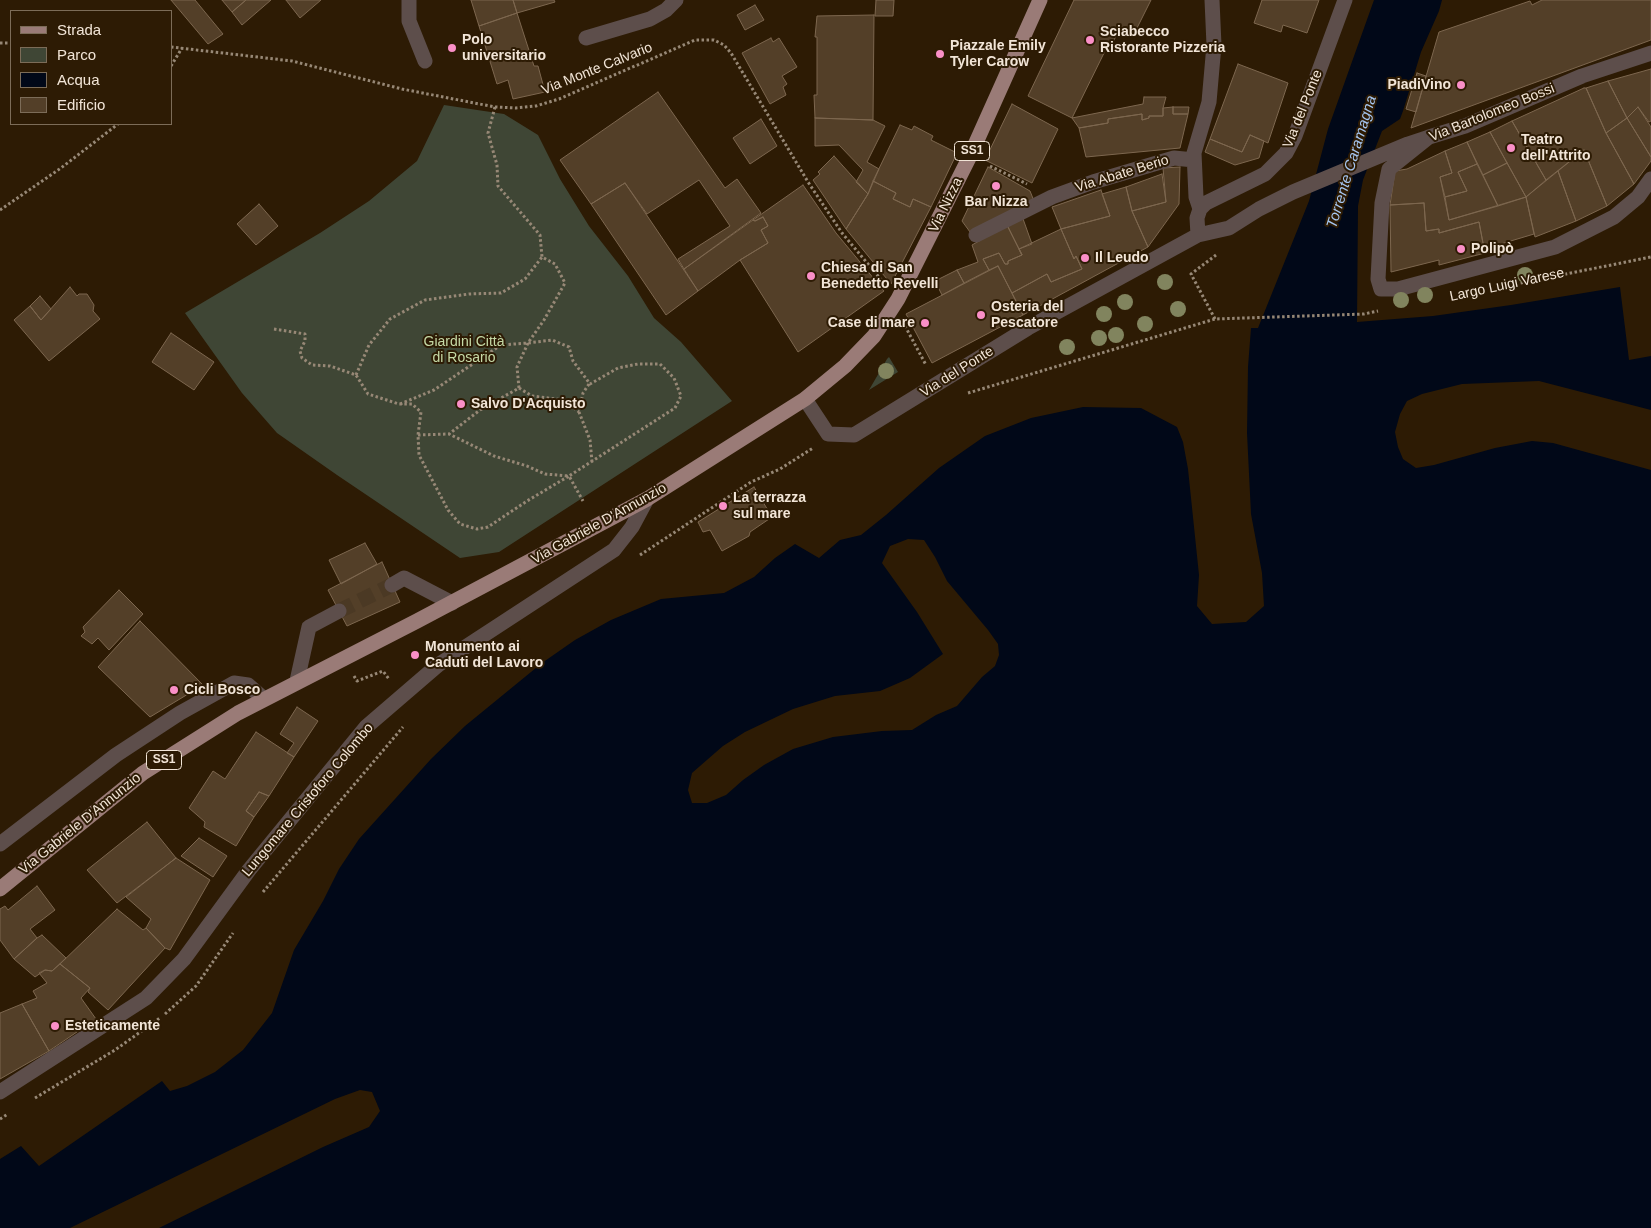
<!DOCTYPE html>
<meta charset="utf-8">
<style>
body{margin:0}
#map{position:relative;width:1651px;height:1228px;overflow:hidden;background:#2d1b04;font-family:Helvetica,sans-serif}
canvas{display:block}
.legend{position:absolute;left:10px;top:10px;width:162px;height:115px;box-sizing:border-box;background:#2d1b04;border:1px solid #7c6c58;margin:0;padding:6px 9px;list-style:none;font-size:15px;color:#f2e5d7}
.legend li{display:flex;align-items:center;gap:10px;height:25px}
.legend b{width:25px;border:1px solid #7c6c58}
</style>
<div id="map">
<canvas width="1651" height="1228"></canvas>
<ul class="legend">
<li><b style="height:6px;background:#9a7b77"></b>Strada</li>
<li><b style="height:14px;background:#3f4635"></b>Parco</li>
<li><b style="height:14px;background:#010818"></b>Acqua</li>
<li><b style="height:14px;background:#533f28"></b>Edificio</li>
</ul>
</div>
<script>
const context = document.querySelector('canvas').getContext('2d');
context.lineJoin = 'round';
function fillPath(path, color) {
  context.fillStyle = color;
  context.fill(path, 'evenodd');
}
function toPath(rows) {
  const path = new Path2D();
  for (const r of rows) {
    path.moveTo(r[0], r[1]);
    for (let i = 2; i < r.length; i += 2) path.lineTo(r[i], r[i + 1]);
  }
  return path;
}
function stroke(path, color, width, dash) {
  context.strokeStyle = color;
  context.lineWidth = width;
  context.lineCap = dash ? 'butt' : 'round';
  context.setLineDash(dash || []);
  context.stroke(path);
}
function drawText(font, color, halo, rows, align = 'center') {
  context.font = font + ' Helvetica,sans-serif';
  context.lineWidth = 4;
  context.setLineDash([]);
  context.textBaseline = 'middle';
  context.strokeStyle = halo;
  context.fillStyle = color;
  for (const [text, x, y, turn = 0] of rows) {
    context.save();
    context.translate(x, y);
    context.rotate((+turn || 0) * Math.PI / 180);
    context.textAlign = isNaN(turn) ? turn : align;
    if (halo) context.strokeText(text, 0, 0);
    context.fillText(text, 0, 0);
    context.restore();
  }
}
const green = toPath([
 [444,105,504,114,538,135,560,179,589,226,628,276,654,318,681,342,732,401,499,552,460,558,337,475,277,433,242,393,185,313,320,233,369,201,417,161],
 [889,357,898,372,869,390,887,359]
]);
const water = toPath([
 [1374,0,1442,0,1439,11,1421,52,1403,111,1400,119,1382,131,1363,180,1358,206,1357,322,1433,316,1511,305,1620,287,1629,360,1651,356,1651,1228,159,1228,323,1147,369,1127,380,1111,372,1092,360,1090,335,1099,70,1228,0,1228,0,1159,21,1146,39,1166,162,1081,170,1091,187,1086,215,1072,243,1050,272,1013,294,950,323,901,339,869,359,839,431,759,465,726,542,663,575,640,611,620,661,599,724,593,754,577,775,558,795,544,819,558,840,540,861,535,886,515,939,468,985,436,1031,418,1083,407,1141,408,1177,427,1183,442,1188,469,1199,575,1197,606,1212,624,1246,622,1264,606,1262,573,1251,514,1247,433,1248,367,1251,328,1258,328,1309,201,1328,129]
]);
const pier = toPath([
 [1539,381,1651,410,1651,470,1553,443,1532,441,1495,448,1434,465,1416,468,1403,459,1398,447,1395,432,1400,414,1407,401,1422,394,1462,384],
 [908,539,924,540,935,557,947,581,988,630,998,644,999,655,995,666,982,677,957,706,936,715,912,730,882,731,833,737,793,749,764,765,743,780,726,795,707,803,692,803,688,790,692,773,723,746,745,732,793,709,835,696,880,691,910,678,943,654,917,612,882,563,890,546]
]);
const building = toPath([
 [171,0,195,0,223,34,208,44,171,0],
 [222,0,246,0,232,12,222,0],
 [246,0,271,0,242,25,232,12,246,0],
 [286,0,321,0,300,18,286,0],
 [471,0,513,0,517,13,479,26,471,0],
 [513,0,554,0,555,2,517,13,513,0],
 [876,0,894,0,893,16,875,16,876,0],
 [1074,0,1151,0,1135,32,1120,26,1110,50,1107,47,1072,118,1028,96,1074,0],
 [1262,0,1319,0,1307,33,1283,25,1281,32,1254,23,1262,0],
 [1542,0,1651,0,1651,40,1411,128,1439,32,1530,1,1532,5,1542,0],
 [755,5,764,20,745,30,737,15,755,5],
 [517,13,534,66,538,66,545,92,513,99,508,80,497,84,479,26,517,13],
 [874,15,873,120,815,118,814,95,817,95,817,37,815,37,817,16,874,15],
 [771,38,773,42,779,38,797,67,782,76,787,84,783,87,786,95,770,104,742,53,771,38],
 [1238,64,1288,83,1268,143,1250,135,1242,152,1210,139,1238,64],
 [1651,69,1651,121,1649,122,1638,107,1627,118,1608,81,1651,69],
 [1417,73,1426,76,1416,112,1406,109,1417,73],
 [1608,81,1627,118,1606,133,1586,88,1608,81],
 [1584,88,1586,88,1606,133,1634,184,1607,206,1584,150,1546,180,1512,121,1584,88],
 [658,92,725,188,737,179,761,213,684,269,678,259,730,226,699,180,647,214,625,183,591,204,560,160,658,92],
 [1144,97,1166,97,1163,108,1163,116,1149,116,1149,118,1142,120,1142,114,1108,119,1108,123,1079,128,1072,118,1143,104,1144,97],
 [1012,104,1058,129,1032,183,985,160,1012,104],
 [1173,107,1173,114,1188,114,1180,148,1086,157,1079,128,1108,123,1108,119,1142,114,1142,120,1149,118,1149,116,1163,116,1163,108,1173,107],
 [1173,107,1189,107,1188,114,1173,114,1173,107],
 [1638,107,1651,127,1651,157,1627,118,1638,107],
 [815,118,873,120,885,126,867,162,879,169,868,194,856,182,863,170,839,145,815,146,815,118],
 [1627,118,1651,157,1651,161,1634,184,1606,133,1627,118],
 [761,119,777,146,750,164,733,138,761,119],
 [1512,121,1546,180,1526,197,1490,132,1512,121],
 [900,125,912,130,914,126,933,136,931,140,957,153,931,207,913,199,910,207,893,199,896,193,873,181,900,125],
 [1490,132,1507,163,1483,175,1467,142,1490,132],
 [1250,135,1264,141,1259,158,1235,165,1205,152,1210,139,1242,152,1250,135],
 [1467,142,1477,164,1458,172,1467,191,1445,197,1440,177,1452,173,1445,151,1467,142],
 [1584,150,1607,206,1576,221,1558,171,1584,150],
 [1445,151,1452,173,1440,177,1449,220,1526,197,1534,234,1484,249,1479,222,1439,233,1439,229,1426,231,1424,203,1390,205,1395,171,1407,169,1445,151],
 [834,156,868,194,846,229,813,180,820,174,818,172,834,156],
 [1507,163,1526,197,1498,206,1483,175,1507,163],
 [1477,164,1498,206,1449,220,1445,197,1467,191,1458,172,1477,164],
 [988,167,1030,191,1034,201,970,232,962,221,988,167],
 [1180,167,1179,204,1148,247,1132,211,1166,202,1163,168,1180,167],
 [1558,171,1576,221,1535,237,1526,197,1558,171],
 [1162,174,1166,202,1132,211,1126,187,1162,174],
 [873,181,896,193,893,199,910,207,913,199,931,207,891,284,846,229,868,194,873,181],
 [625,183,698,291,666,315,591,204,625,183],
 [803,185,836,233,884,291,798,352,740,260,768,243,761,230,768,226,763,217,755,221,753,220,803,185],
 [1126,187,1132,211,1148,247,1023,315,1012,293,1047,274,1051,282,1082,269,1076,256,1074,259,1061,229,1110,216,1102,194,1126,187],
 [1101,190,1110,216,1061,229,1052,207,1101,190],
 [1424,203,1426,231,1439,229,1439,233,1479,222,1485,253,1439,265,1439,260,1391,272,1390,205,1424,203],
 [259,204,278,226,256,245,237,224,259,204],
 [1022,216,1032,244,1019,249,1022,255,1007,225,1022,216],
 [763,217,768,226,761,230,768,243,740,260,698,291,684,269,753,220,755,221,763,217],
 [1007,225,1022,255,1008,261,1008,264,1005,264,999,253,983,259,989,270,964,283,957,270,978,262,972,245,1007,225],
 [1061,229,1074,259,1076,256,1082,269,1051,282,1047,274,1012,293,998,266,989,270,983,259,999,253,1005,264,1008,264,1008,261,1022,255,1019,249,1061,229],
 [998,266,1023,315,932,363,906,314,998,266],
 [957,270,964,283,942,295,935,281,957,270],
 [70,287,77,296,79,294,87,294,94,305,93,311,100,319,49,361,14,320,30,306,41,320,70,287],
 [40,296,51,309,41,320,30,306,40,296],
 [171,333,214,362,194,390,152,362,171,333],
 [754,487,772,517,750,532,749,536,722,551,710,530,703,532,698,522,754,487],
 [365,543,377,564,341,584,329,560,365,543],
 [382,562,400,602,347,626,328,590,382,562],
 [119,590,143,614,109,650,98,638,92,644,81,636,85,632,83,627,119,590],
 [140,621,203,685,150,717,98,667,140,621],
 [297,707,318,721,294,757,287,753,294,743,280,734,297,707],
 [256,732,294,757,269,796,259,792,246,811,254,817,236,846,204,827,205,822,189,808,213,771,225,779,256,732],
 [259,792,269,796,254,817,246,811,259,792],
 [147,822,176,858,117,903,87,870,147,822],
 [199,838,227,856,213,877,181,856,199,838],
 [176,858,210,880,170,950,165,948,146,928,151,919,126,897,176,858],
 [37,886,55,910,30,929,37,938,14,959,0,940,0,909,5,906,8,910,37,886],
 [117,909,143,930,146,928,165,948,108,1010,88,992,90,988,60,964,117,909],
 [42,935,66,958,52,971,45,970,35,977,14,959,37,938,42,935],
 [60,964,90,988,81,998,96,1019,49,1051,22,1004,37,998,33,991,47,983,39,973,45,970,52,971,60,964],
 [22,1004,49,1051,0,1079,0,1013,22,1004]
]);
const minorTunnel = toPath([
 [339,611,392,585]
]);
const path = toPath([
 [0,43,11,43],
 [171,47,292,61,402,89,495,107,516,108,536,106,559,99,695,40,714,40,724,45,731,53,808,182,842,233,883,282],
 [171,66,182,48],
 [495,107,488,133,497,165,498,186,540,235,542,257,555,264,565,283,544,320,528,343,552,340,569,347,573,361,590,384,618,368,638,364,660,364,674,378,681,396,675,408,569,476,583,501],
 [990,166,1027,184],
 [0,210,61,168,118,124],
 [1501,287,1651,257],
 [1215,319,1191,274,1216,255],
 [905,326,926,365],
 [274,329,305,334,305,341,300,351,302,358,312,365,330,366,356,375,368,394,399,404,412,404,421,412,418,435,419,455,448,510,460,524,477,529,488,527,527,501,569,476,545,474,527,466,494,456,449,434],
 [356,375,369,345,390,319,425,300,469,294,501,293,525,279,542,257],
 [589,384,583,393,579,412,590,440,592,462],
 [519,388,517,367,528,343],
 [968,393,1215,319,1364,314,1378,311],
 [400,404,434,390,501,345,528,343],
 [418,435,449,434,480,410,519,388,532,396,564,400,579,412],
 [640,555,751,482,780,469,813,448],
 [354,676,357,681,383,671,389,679],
 [263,892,403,727],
 [165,1014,196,986,233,933],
 [35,1098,115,1050,160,1018],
 [0,1119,8,1114]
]);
const minor = toPath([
 [409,0,409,21,425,61],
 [586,38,650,19,666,10,676,0],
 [1651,53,1582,76,1465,126,1429,137,1389,169,1382,203,1378,279,1381,289,1398,289,1555,247,1614,217,1638,197,1651,179],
 [1200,209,1196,197,1194,153,1209,102,1214,45,1212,0],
 [976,235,1052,197,1093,182,1174,158,1194,160],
 [1198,235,1197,218,1200,209,1206,203,1265,174,1286,153,1295,136,1345,0],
 [805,399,828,434,854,435,1028,328,1198,235,1229,228,1259,209,1293,192,1408,144,1429,137],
 [392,585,404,578,452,603],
 [297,681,309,627,339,611],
 [0,844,116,755,180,713,234,683,248,685,264,699],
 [0,1092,146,998,184,959,249,870,366,727,438,665,614,550,632,527,647,499]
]);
const major = toPath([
 [0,889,143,773,238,713,417,621,647,499,805,399,845,366,874,336,898,299,970,156,1040,0]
]);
const trees = [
 [1525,275],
 [1165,282],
 [1425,295],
 [1401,300],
 [1125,302],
 [1178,309],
 [1104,314],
 [1145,324],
 [1116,335],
 [1099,338],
 [1067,347],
 [886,371]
];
const markers = [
 [1090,40,5,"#fa8fc7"],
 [452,48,5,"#fa8fc7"],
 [940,54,5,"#fa8fc7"],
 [1461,85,5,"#fa8fc7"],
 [1511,148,5,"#fa8fc7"],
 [996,186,5,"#fa8fc7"],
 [1461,249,5,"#fa8fc7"],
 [1085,258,5,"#fa8fc7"],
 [811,276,5,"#fa8fc7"],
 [981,315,5,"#fa8fc7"],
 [925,323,5,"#fa8fc7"],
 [461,404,5,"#fa8fc7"],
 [723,506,5,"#fa8fc7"],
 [415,655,5,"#fa8fc7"],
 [174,690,5,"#fa8fc7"],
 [55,1026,5,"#fa8fc7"]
];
const shields = [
 [972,151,35],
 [164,760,35]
];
const shieldNames = [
 ["SS1",972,151],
 ["SS1",164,760]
];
const poiNames = [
 ["Sciabecco",1100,32],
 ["Ristorante Pizzeria",1100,48],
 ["Polo",462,40],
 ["universitario",462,56],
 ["Piazzale Emily",950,46],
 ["Tyler Carow",950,62],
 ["PiadiVino",1451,85,"right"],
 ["Teatro",1521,140],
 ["dell'Attrito",1521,156],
 ["Bar Nizza",996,202,"center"],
 ["Polipò",1471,249],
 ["Il Leudo",1095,258],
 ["Chiesa di San",821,268],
 ["Benedetto Revelli",821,284],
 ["Osteria del",991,307],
 ["Pescatore",991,323],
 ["Case di mare",915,323,"right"],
 ["Salvo D'Acquisto",471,404],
 ["La terrazza",733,498],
 ["sul mare",733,514],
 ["Monumento ai",425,647],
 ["Caduti del Lavoro",425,663],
 ["Cicli Bosco",184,690],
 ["Esteticamente",65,1026]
];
const streetNames = [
 ["Via Monte Calvario",597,69,-22],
 ["Via del Ponte",1303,109,-68],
 ["Via Bartolomeo Bossi",1492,113,-22],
 ["Via Abate Berio",1122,174,-17],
 ["Via Nizza",946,205,-64],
 ["Largo Luigi Varese",1507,285,-12],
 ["Via del Ponte",957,372,-32],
 ["Via Gabriele D'Annunzio",599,524,-29],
 ["Lungomare Cristoforo Colombo",308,800,-50],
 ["Via Gabriele D'Annunzio",80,824,-39]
];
const parkNames = [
 ["Giardini Città",464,342],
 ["di Rosario",464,358]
];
const waterNames = [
 ["Torrente Caramagna",1352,162,-73]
];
fillPath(green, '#3f4635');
fillPath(water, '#010818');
fillPath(pier, '#2d1b04');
fillPath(building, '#533f28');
stroke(building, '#7d674f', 1);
stroke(minorTunnel, '#4b3924', 15, [15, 8]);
stroke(path, '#978876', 3, [2.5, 2.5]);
stroke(minor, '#5d4e4b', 15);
stroke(major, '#9a7b77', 15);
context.fillStyle = '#81845e';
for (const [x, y] of trees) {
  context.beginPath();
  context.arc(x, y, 8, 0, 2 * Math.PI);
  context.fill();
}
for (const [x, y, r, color] of markers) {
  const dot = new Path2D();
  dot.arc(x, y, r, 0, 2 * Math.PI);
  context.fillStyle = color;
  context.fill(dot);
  stroke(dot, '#2d1b04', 2);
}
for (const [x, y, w] of shields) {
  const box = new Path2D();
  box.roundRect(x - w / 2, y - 9.5, w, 19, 4);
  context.fillStyle = '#2d1b04';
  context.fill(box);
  stroke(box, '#f2e5d7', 1);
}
drawText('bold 12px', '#f2e5d7', null, shieldNames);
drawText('bold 14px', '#f2e5d7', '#2d1b04', poiNames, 'left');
drawText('14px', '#f2e5d7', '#2d1b04', streetNames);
drawText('14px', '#c6daa7', '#2d1b04', parkNames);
drawText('italic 15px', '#a5c6f1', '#2d1b04', waterNames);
</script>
